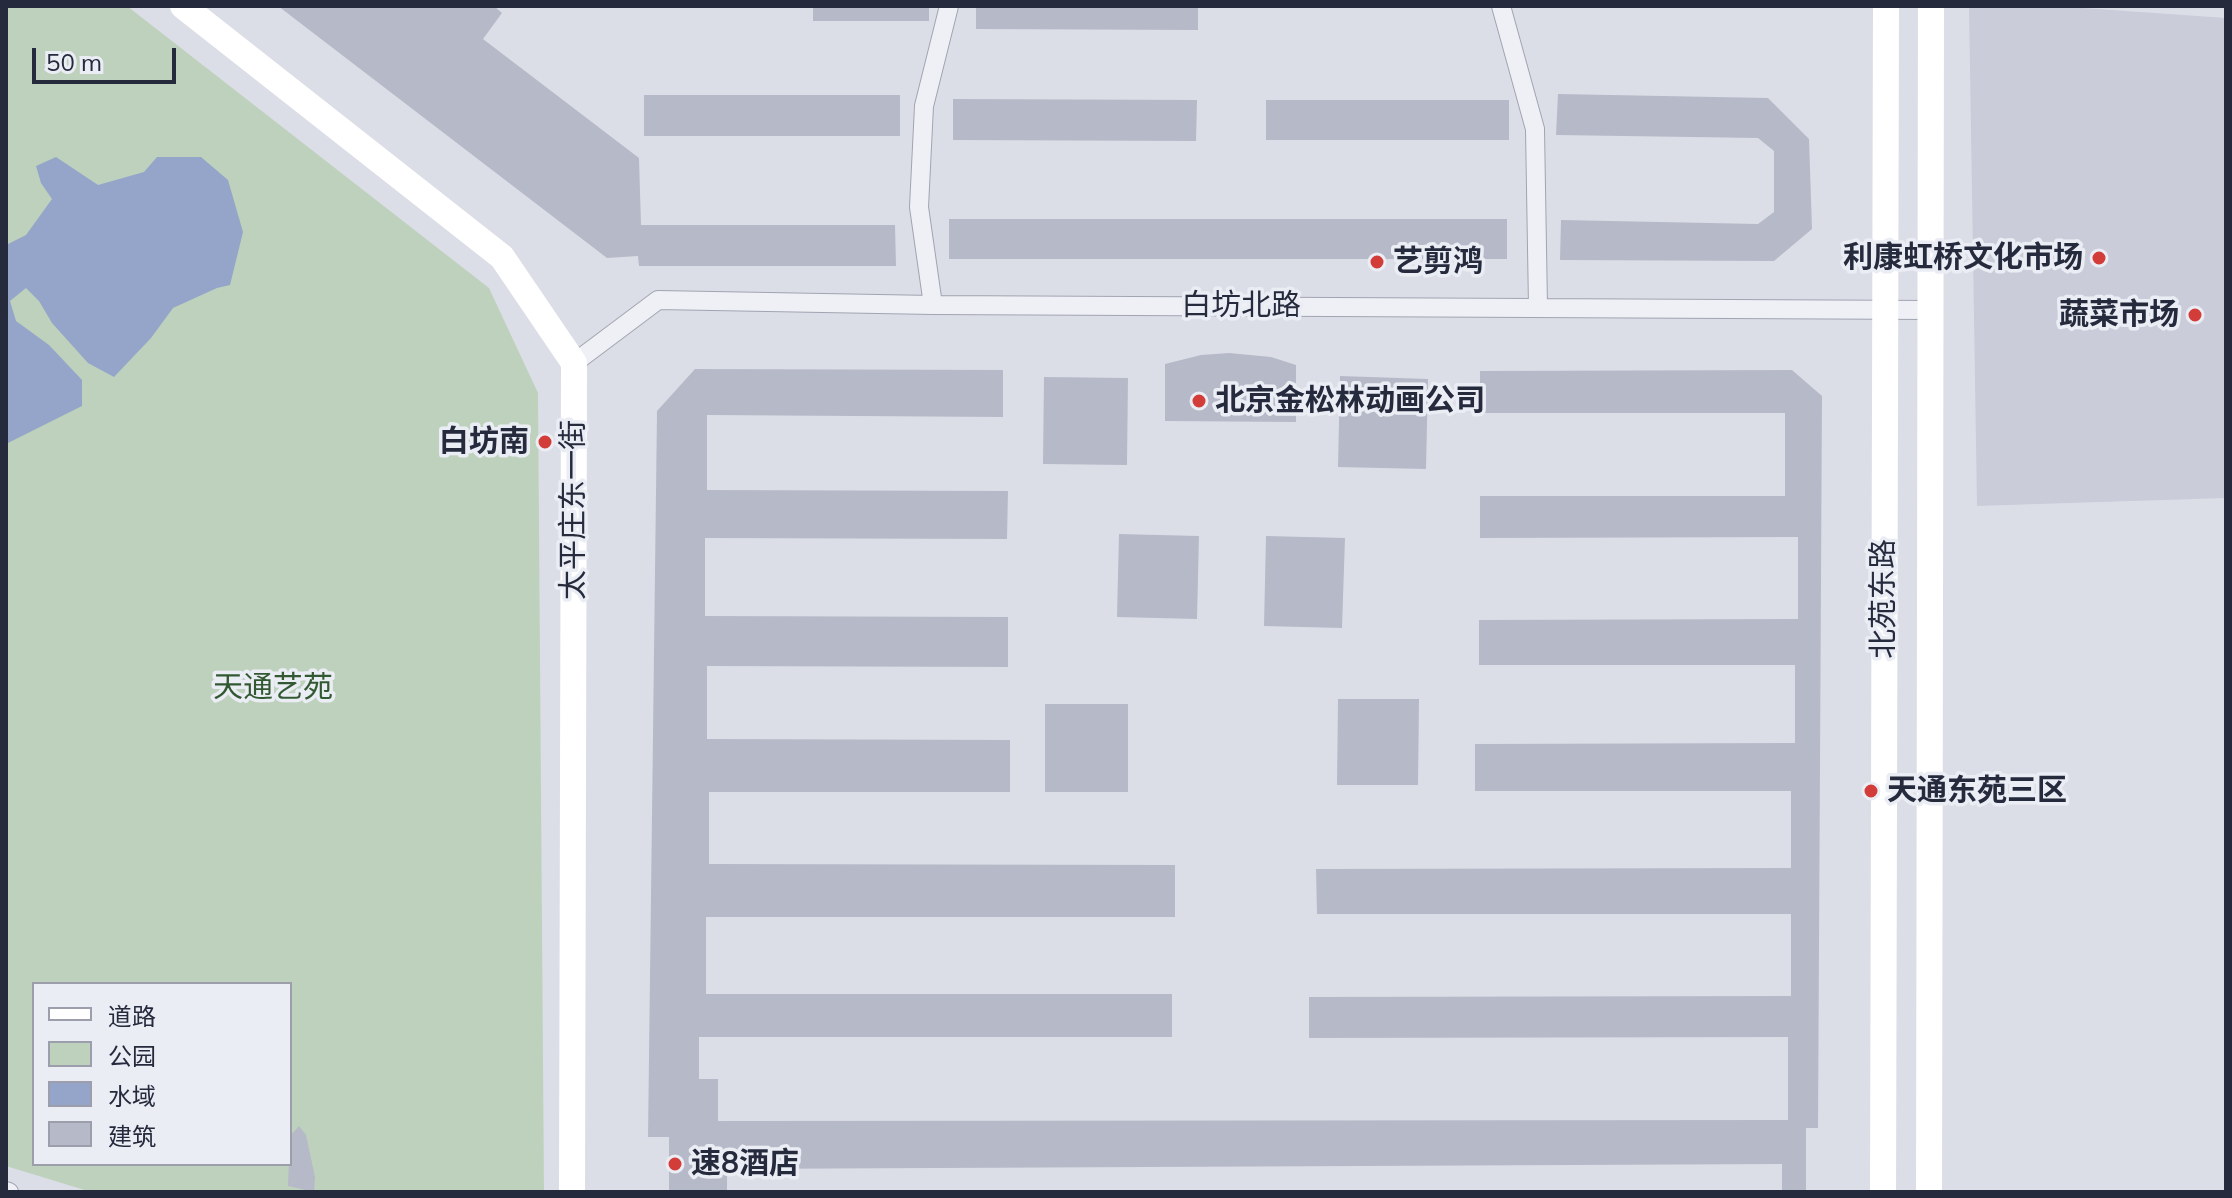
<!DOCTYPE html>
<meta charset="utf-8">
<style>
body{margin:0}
#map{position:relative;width:2232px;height:1198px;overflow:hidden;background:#dcdee7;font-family:Mulish,"Noto Sans SC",sans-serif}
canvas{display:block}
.frame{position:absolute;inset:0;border:8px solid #252a3d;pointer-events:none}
.legend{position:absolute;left:32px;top:982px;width:260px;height:184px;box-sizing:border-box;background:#ebedf4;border:2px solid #9c9fab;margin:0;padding:10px 14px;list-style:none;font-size:24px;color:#252a3d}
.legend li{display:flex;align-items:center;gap:16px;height:40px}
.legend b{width:40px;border:2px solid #9c9fab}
.scale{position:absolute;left:32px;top:48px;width:144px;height:36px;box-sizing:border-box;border:4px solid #252a3d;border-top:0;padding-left:10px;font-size:24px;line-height:28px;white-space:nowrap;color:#252a3d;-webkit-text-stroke:6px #ebedf4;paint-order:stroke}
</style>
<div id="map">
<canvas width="2232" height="1198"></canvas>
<div class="frame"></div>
<ul class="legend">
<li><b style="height:10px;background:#fff"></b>道路</li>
<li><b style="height:22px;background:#bed1bd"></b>公园</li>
<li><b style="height:22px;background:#95a5c9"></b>水域</li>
<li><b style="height:22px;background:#b6b9c7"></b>建筑</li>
</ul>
<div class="scale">50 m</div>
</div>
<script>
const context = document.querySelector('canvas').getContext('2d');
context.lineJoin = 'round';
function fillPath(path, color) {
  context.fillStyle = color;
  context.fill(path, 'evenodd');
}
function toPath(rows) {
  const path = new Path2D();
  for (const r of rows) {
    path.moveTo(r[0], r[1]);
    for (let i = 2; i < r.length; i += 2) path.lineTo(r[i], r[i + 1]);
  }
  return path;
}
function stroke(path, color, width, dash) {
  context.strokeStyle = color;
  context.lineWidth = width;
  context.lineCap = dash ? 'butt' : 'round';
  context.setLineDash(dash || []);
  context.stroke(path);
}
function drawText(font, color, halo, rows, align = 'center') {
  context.font = font + ' Mulish,"Noto Sans SC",sans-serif';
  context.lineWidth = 7;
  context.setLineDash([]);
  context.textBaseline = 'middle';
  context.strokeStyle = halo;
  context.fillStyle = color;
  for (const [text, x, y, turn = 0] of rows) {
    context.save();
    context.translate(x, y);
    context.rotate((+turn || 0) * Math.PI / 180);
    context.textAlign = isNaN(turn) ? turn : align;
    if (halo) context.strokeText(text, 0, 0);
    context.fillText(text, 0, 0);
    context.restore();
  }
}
const built = toPath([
 [1969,6,2055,6,2226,18,2226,498,1977,506]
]);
const green = toPath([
 [6,6,127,6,489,288,538,393,544,1192,91,1192,6,1166],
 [34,984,290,984,290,1164,34,1164]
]);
const water = toPath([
 [56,157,98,185,144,172,157,157,201,157,228,180,243,232,230,285,217,288,173,308,151,338,114,377,88,363,52,323,39,301,26,288,10,301,16,321,49,345,82,380,82,406,6,444,6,245,26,235,52,199,41,183,36,166]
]);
const building = toPath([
 [278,6,494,6,502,13,483,39,639,158,641,225,895,225,896,266,639,266,638,256,607,258],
 [813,6,929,6,929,21,813,21],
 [976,6,1198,6,1198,30,976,29],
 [1558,94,1768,98,1809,139,1812,229,1774,261,1560,260,1561,220,1758,224,1774,212,1774,151,1758,138,1556,135],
 [644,95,900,95,900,136,644,136],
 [953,99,1197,100,1196,141,953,140],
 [1266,100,1509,100,1509,140,1266,140],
 [949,219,1507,219,1507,259,949,259],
 [1229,353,1271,357,1296,365,1296,422,1165,421,1165,364,1201,355],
 [695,369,1003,370,1003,417,707,415,707,490,1008,491,1007,539,705,538,705,616,1008,617,1008,667,707,666,707,739,1010,740,1010,792,709,792,709,864,1175,865,1175,917,706,917,706,994,1172,994,1172,1037,699,1037,699,1079,718,1079,718,1121,1788,1120,1788,1037,1309,1038,1309,997,1791,996,1791,914,1317,914,1316,869,1791,868,1791,791,1475,791,1475,744,1795,743,1795,665,1479,665,1479,620,1798,619,1798,537,1480,538,1480,496,1785,496,1785,413,1480,413,1480,371,1792,370,1822,396,1818,1128,1806,1128,1806,1192,1782,1192,1782,1164,727,1169,727,1192,669,1192,669,1137,648,1137,657,411],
 [1340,376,1428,379,1426,469,1338,467],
 [1044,377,1128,378,1127,465,1043,464],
 [1119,534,1199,536,1197,619,1117,617],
 [1266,536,1345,538,1342,628,1264,626],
 [1338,699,1419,699,1418,785,1337,785],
 [1045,704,1128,704,1128,792,1045,792],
 [299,1126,306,1135,315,1177,314,1192,288,1186,290,1136]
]);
const street = toPath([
 [1501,6,1535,129,1538,307],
 [933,305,919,207,924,106,949,6],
 [574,363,658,300,933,305,1930,310],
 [6,1191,9,1192]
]);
const secondary = toPath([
 [183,6,502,257,574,363,572,1192],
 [1883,1192,1886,6],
 [1929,1192,1931,6]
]);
const markers = [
 [2099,258,8,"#d23d3a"],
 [1377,262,8,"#d23d3a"],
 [2195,315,8,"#d23d3a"],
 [1199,401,8,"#d23d3a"],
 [545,442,8,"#d23d3a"],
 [1871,791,8,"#d23d3a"],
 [675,1164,8,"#d23d3a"]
];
const poiNames = [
 ["利康虹桥文化市场",2083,258,"right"],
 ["艺剪鸿",1393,262],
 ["蔬菜市场",2179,315,"right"],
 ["北京金松林动画公司",1215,401],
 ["白坊南",529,442,"right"],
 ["天通东苑三区",1887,791],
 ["速8酒店",691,1164]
];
const streetNames = [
 ["白坊北路",1241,306],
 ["太平庄东一街",574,510,-90],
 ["北苑东路",1884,599,-90]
];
const parkNames = [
 ["天通艺苑",273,688]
];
fillPath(built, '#cacdd9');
fillPath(green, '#bed1bd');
fillPath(water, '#95a5c9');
fillPath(building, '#b6b9c7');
stroke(street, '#a1a4b1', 20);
stroke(street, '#eef0f5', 18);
stroke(secondary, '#fff', 26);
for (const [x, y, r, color] of markers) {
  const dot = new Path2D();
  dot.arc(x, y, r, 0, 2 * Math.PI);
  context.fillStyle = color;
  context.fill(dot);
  stroke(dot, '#ebedf4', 3);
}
drawText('bold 30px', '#252a3d', '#ebedf4', poiNames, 'left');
drawText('30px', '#252a3d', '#ebedf4', streetNames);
drawText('30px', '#335932', '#ebedf4', parkNames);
</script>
